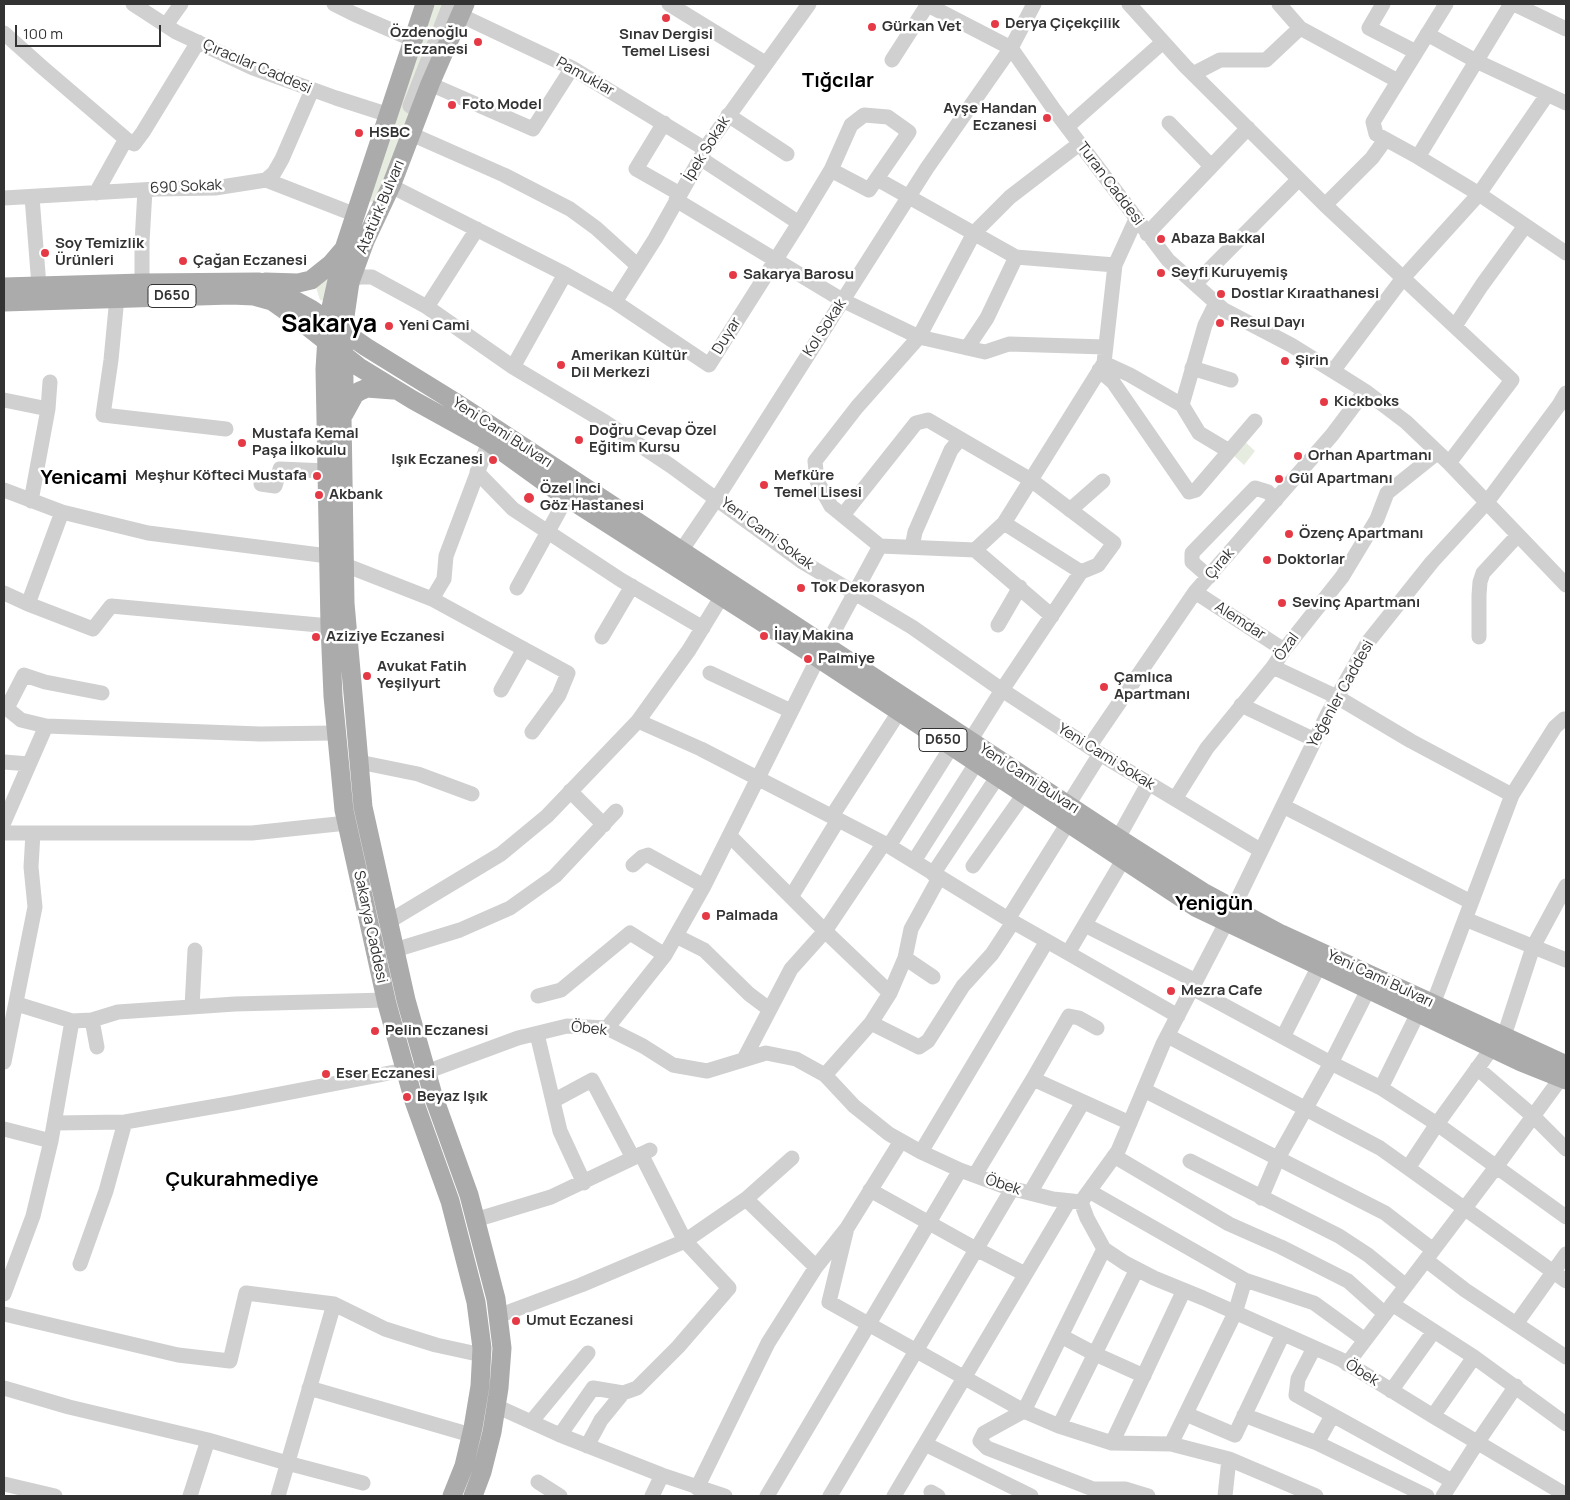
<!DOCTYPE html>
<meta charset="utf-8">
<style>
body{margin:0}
#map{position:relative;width:1570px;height:1500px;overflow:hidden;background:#fff;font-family:Manrope,sans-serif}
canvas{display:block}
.frame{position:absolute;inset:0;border:5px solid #333;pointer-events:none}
.scale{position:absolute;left:15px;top:25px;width:146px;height:22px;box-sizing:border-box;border:2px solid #333;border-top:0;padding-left:6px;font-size:15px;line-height:18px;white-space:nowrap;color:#333;-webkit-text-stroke:4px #fff;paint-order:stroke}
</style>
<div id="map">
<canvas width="1570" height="1500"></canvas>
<div class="frame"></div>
<div class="scale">100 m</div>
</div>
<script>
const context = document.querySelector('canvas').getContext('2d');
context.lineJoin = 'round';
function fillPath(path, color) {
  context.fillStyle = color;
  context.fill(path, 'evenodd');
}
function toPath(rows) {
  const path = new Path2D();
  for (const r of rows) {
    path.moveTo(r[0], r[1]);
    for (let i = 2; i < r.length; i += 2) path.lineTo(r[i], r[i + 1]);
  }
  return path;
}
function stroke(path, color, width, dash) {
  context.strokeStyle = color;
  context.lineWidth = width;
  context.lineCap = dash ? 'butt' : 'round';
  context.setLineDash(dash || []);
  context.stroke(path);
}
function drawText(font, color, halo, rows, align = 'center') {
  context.font = font + ' Manrope,sans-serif';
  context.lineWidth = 5;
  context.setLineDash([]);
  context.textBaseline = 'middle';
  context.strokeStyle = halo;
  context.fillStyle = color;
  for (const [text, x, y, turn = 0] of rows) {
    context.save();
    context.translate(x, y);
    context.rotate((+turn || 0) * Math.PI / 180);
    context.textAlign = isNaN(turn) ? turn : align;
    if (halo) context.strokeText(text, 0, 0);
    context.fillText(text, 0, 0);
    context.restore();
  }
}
const green = toPath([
 [435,4,457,4,374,202,367,201],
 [327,275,331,277,326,301,320,300,315,284],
 [1243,440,1255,451,1244,465,1232,454]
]);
const minor = toPath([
 [133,4,176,32,253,68,336,98,389,115],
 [334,4,354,14,414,40],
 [669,4,765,63],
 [926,4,1011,48,1055,111,1168,260,1224,310,1291,345,1333,371,1365,391,1406,422,1449,463,1566,585],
 [1129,4,1185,66,1325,205,1512,380,1449,463],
 [1279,4,1300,28,1398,81],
 [1383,4,1369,28,1416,52],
 [1446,4,1373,122,1376,134,1418,157,1479,194,1566,253],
 [1514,4,1566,29],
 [460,15,572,68,705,149],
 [166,25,181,4],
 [4,33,42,67,126,139,134,144,143,132,198,42],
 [1427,34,1476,61,1566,103],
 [892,60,928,4],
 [1193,74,1220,60,1266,60,1300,28],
 [430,84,533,129,572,68],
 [420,110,410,106,450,4],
 [728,115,787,154],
 [664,123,636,169,680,194],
 [1169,123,1211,166],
 [1067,127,1163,42],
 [411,134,504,175,570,209,596,228,638,266],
 [1418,157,1511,4],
 [700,158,799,223],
 [877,179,1016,257,1115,265],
 [266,180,356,215],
 [391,186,565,274],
 [96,193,126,139],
 [32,197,39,286],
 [4,198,157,189,215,188,266,180,274,173,282,159,312,90],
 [676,200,842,300,919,337,985,352,1009,344,1105,347],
 [1325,205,1372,158,1385,140],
 [1147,234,1248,128],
 [350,282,359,277,372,277,427,307,513,367,605,422,671,466,801,561,912,627,1002,690,1100,754,1260,850],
 [142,283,142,242,145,190],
 [1195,284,1299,179],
 [117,297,111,360,103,415,226,429],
 [615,302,655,239,709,143,809,4],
 [427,307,477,229],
 [1455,326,1482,285,1525,226],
 [967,348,987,318,1016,257],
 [1104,363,1130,375,1182,405,1199,433,1229,451],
 [513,367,565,274,615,302,709,365,799,223,831,170,851,125,864,115,888,117,909,132,869,190,831,170],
 [1192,368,1231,380],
 [1099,370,1113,382,1189,492,1196,490,1255,421],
 [1333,371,1403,278,1479,194,1547,95],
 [4,400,48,409],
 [1182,405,1205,325,1216,303],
 [477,472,513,509,621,580,703,628],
 [261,484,275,486,280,469,327,471],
 [4,490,62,512,148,533,328,556],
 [31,501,48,409,50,382],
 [1070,510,1103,481],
 [843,515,916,423,928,420,1031,480,1114,543,1098,565,1081,572,1002,690,970,741],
 [1004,523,1081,572],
 [880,546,831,506,817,481,815,461,857,407,919,337,974,233,1010,197,1079,144],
 [912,547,915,532,951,450,960,439],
 [975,550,1052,616],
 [681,551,717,498,927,168,1011,48,1034,4],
 [345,565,432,599,568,673,559,695,532,732],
 [1209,577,1192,562,1192,553,1255,488,1268,492,1276,500],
 [517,588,567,497],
 [1195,592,1284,650],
 [4,593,28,604,93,629,111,606,330,626],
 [432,599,444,579,446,556,489,442],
 [28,604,62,512],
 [998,625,1020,587],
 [602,637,632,586],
 [1479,637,1479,595,1480,582,1483,573,1518,535],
 [826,646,880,546,975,550,1004,523,1104,363,1115,265,1136,219],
 [1273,667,1337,697,1411,741,1512,795],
 [710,673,791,711],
 [501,690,524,649],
 [1241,705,1315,740],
 [4,706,21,720,46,726],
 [7,708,24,675,45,682,102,693],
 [638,721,701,749,889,846,1008,919,1068,953,1123,860],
 [1089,747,1195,592,1332,435,1365,391],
 [4,762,29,764],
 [359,762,418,774,472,794],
 [570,791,604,825],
 [1175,799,1207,748,1273,667,1284,650,1342,577,1377,519,1387,493,1437,453],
 [1068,805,1100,754],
 [1283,806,1471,902],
 [832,816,899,712],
 [4,822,46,726,260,734,336,733],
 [4,833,252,833,347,823],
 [730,836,825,931,890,993],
 [1118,838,1148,784],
 [889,846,952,746],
 [914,861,977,762],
 [633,865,642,857,648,855,704,886],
 [973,866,1024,794],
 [933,874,998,776],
 [791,897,838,820],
 [1008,919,1068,823],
 [1465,919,1566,960],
 [388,922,501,854,547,816,638,721,689,650,722,596],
 [1085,925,1196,981],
 [676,936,704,950,749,994,769,1009],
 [395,950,460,930,510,908,555,876,616,811],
 [1068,953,1178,1016],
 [905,958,933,977],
 [1192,988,1331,1063,1381,1088,1437,1124,1566,1217],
 [538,996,561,990,630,933,665,955],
 [17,1004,72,1021,92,1020,118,1012,235,1004,386,1000],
 [1433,1004,1512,795,1555,727,1564,719,1566,720],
 [192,1007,195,950],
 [92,1020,97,1047],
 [871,1023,919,1047,928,1041,963,986,992,954,1013,922],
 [607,1028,665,955,704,886,818,658],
 [537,1034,560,1131,584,1183],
 [1168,1036,1380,1148,1566,1281],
 [1504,1036,1533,947,1566,886],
 [1283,1037,1319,966],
 [744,1059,791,969,825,931,884,843],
 [4,1062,35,907,31,867,33,833],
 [1477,1068,1533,1116,1566,1149],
 [825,1075,871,1023,890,993,905,958,911,929,939,878],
 [1033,1079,1130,1123],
 [1381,1088,1418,1013],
 [1144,1090,1385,1213,1433,1250],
 [553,1101,592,1080,633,1158],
 [55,1123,125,1122,234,1103,405,1070,426,1072,518,1038,567,1026,607,1028,643,1046,673,1065,707,1071,766,1053,796,1059,825,1075,854,1106,889,1134,921,1152,960,1170,1006,1187,1053,1199,1081,1202],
 [4,1129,51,1141],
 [921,1152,1047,941],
 [1114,1156,1229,1224,1281,1247,1348,1281,1385,1314],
 [1190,1161,1339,1236,1368,1255,1406,1286],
 [1408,1168,1437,1124,1492,1048],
 [975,1175,1033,1079,1069,1016,1079,1018,1097,1028],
 [870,1190,976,1249,1025,1274],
 [1089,1191,1245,1280,1314,1303,1365,1340],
 [1030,1193,1083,1102],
 [1261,1198,1278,1158,1331,1063,1368,990],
 [746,1199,816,1267],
 [1081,1202,1118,1151,1163,1044,1226,923,1327,715,1368,642,1432,562,1487,502,1559,405,1566,393],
 [1081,1202,1087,1218,1104,1249,1125,1263,1154,1278,1203,1298,1342,1360,1433,1416,1566,1495],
 [475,1220,551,1197,650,1150],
 [847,1228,829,1302,1024,1411,1059,1426,1112,1443,1171,1444,1229,1459,1316,1496],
 [1104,1249,1024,1411,984,1433,980,1441,987,1448,1093,1489,1125,1489,1148,1496],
 [1426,1260,1465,1290,1566,1357],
 [80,1264,106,1191,125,1122],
 [4,1294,33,1216,51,1141,72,1021],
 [1392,1304,1474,1357,1566,1424],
 [4,1314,178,1355,230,1361,246,1293,334,1304,385,1329,436,1345,482,1355],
 [498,1316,581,1285,685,1241,746,1199,792,1158],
 [1516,1324,1566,1254],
 [1061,1336,1095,1354,1144,1376],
 [1314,1348,1298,1379,1296,1395,1452,1481],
 [1347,1364,1496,1167,1561,1078],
 [4,1388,69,1407,208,1440,287,1463,363,1483],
 [309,1388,471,1435],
 [1391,1391,1434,1331],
 [496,1406,560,1435,662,1475,725,1496],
 [1186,1414,1235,1435,1283,1334],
 [1244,1415,1317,1443],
 [1332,1416,1317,1443,1427,1496],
 [1433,1416,1474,1357],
 [531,1422,588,1353],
 [1059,1426,1137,1269],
 [560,1435,593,1388,623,1393],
 [1112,1443,1184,1290],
 [925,1444,1031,1496],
 [1171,1444,1235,1313,1245,1280],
 [587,1446,601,1420,623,1393,637,1388,678,1347,729,1288,685,1241,641,1154],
 [538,1482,560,1496],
 [4,1484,55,1496],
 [697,1488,768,1343,816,1267,847,1228,901,1141],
 [931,1492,938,1496],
 [190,1496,208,1440],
 [278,1496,334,1304],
 [652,1496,662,1475],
 [767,1496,960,1170],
 [830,1496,1012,1189],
 [894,1496,1069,1201],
 [1225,1496,1229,1459],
 [1443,1496,1477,1443,1516,1386]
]);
const major = toPath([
 [425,4,344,249,328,321,325,369,330,626,333,696,344,810,387,1004,414,1101,450,1201,476,1302,482,1348,480,1386,473,1428,464,1466,452,1496],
 [465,4,430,84,391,186,365,241,350,282,343,330,344,382,342,417,345,603,363,807,406,1000,433,1095,469,1195,496,1299,502,1348,499,1388,492,1432,482,1472,473,1496],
 [265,282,298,283,311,280,331,264,343,250],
 [4,287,142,283,259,282,278,291,311,309,366,347,455,402,1118,838,1203,892,1281,934,1566,1065],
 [4,302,231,295,254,296,272,301,303,323,359,367,413,400,489,442,557,491,818,658,1197,908,1521,1062,1566,1080],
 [344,414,355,394,360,391,367,388,393,390]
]);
const markers = [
 [666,18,5,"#e63946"],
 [995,24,5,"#e63946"],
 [872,27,5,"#e63946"],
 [478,42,5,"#e63946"],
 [452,105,5,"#e63946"],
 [1047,118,5,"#e63946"],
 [359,133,5,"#e63946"],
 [1161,239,5,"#e63946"],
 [45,253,5,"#e63946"],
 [183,261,5,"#e63946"],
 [1161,273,5,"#e63946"],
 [733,275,5,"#e63946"],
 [1221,294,5,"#e63946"],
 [1220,323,5,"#e63946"],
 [389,326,5,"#e63946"],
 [1285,361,5,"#e63946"],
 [561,365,5,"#e63946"],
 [1324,402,5,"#e63946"],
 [579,440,5,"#e63946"],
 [242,443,5,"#e63946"],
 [1298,456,5,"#e63946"],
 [493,460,5,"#e63946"],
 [317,476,5,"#e63946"],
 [1279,479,5,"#e63946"],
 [764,485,5,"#e63946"],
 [319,495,5,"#e63946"],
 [529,498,6,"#e63946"],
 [1289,534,5,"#e63946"],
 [1267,560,5,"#e63946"],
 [801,588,5,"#e63946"],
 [1282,603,5,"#e63946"],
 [764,636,5,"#e63946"],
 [316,637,5,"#e63946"],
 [808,659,5,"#e63946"],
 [367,676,5,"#e63946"],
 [1104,687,5,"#e63946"],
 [706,916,5,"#e63946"],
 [1171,991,5,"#e63946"],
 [375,1031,5,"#e63946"],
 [326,1074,5,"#e63946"],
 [407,1097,5,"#e63946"],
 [516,1321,5,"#e63946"]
];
const shields = [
 [172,296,48],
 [943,740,48]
];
const shieldNames = [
 ["D650",172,296],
 ["D650",943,740]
];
const poiNames = [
 ["Derya Çiçekçilik",1005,24],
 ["Gürkan Vet",882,27],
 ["Özdenoğlu",468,33,"right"],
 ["Eczanesi",468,50,"right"],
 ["Sınav Dergisi",666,35,"center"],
 ["Temel Lisesi",666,52,"center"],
 ["Foto Model",462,105],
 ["Ayşe Handan",1037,109,"right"],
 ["Eczanesi",1037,126,"right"],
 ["HSBC",369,133],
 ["Abaza Bakkal",1171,239],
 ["Soy Temizlik",55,244],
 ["Ürünleri",55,261],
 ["Çağan Eczanesi",193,261],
 ["Seyfi Kuruyemiş",1171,273],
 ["Sakarya Barosu",743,275],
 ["Dostlar Kıraathanesi",1231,294],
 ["Resul Dayı",1230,323],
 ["Yeni Cami",399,326],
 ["Amerikan Kültür",571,356],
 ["Dil Merkezi",571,373],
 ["Şirin",1295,361],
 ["Kickboks",1334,402],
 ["Doğru Cevap Özel",589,431],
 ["Eğitim Kursu",589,448],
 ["Mustafa Kemal",252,434],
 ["Paşa İlkokulu",252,451],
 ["Orhan Apartmanı",1308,456],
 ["Işık Eczanesi",483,460,"right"],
 ["Meşhur Köfteci Mustafa",307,476,"right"],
 ["Mefküre",774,476],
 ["Temel Lisesi",774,493],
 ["Gül Apartmanı",1289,479],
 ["Özel İnci",540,489],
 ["Göz Hastanesi",540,506],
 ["Akbank",329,495],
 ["Özenç Apartmanı",1299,534],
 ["Doktorlar",1277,560],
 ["Tok Dekorasyon",811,588],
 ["Sevinç Apartmanı",1292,603],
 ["İlay Makina",774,636],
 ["Aziziye Eczanesi",326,637],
 ["Palmiye",818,659],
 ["Avukat Fatih",377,667],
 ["Yeşilyurt",377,684],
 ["Çamlıca",1114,678],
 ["Apartmanı",1114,695],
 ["Palmada",716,916],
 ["Mezra Cafe",1181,991],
 ["Pelin Eczanesi",385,1031],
 ["Eser Eczanesi",336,1074],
 ["Beyaz Işık",417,1097],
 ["Umut Eczanesi",526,1321]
];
const streetNames = [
 ["Çıracılar Caddesi",257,67,23],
 ["Pamuklar",585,77,29],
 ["İpek Sokak",707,149,-58],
 ["Turan Caddesi",1110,184,53],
 ["690 Sokak",186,187,-3],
 ["Atatürk Bulvarı",381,207,-67],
 ["Kol Sokak",825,328,-57],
 ["Duyar",727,336,-58],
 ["Yeni Cami Bulvarı",502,433,33],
 ["Yeni Cami Sokak",767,534,36],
 ["Çırak",1220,564,-49],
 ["Alemdar",1240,621,33],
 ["Özal",1287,647,-54],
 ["Yeğenler Caddesi",1341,694,-61],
 ["Yeni Cami Sokak",1106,757,32],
 ["Yeni Cami Bulvarı",1029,779,33],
 ["Sakarya Caddesi",370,927,78],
 ["Yeni Cami Bulvarı",1380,979,25],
 ["Öbek",589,1029,6],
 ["Öbek",1003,1185,18],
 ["Öbek",1362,1373,32]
];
const districtNames = [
 ["Tığcılar",838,81],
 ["Yenicami",84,478],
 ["Yenigün",1214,904],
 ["Çukurahmediye",242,1180]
];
const townNames = [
 ["Sakarya",329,325]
];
fillPath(green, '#e6ecdf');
stroke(minor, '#d0d0d0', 15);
stroke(major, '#ababab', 19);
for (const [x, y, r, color] of markers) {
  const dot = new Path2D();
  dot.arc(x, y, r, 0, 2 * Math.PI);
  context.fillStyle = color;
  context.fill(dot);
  stroke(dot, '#fff', 2);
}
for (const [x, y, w] of shields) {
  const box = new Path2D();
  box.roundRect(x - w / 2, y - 11.5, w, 23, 4);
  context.fillStyle = '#fff';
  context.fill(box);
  stroke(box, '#333', 1);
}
drawText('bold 14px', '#333', null, shieldNames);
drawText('bold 15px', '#333', '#fff', poiNames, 'left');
drawText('15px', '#333', '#fff', streetNames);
drawText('bold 20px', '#000', '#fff', districtNames);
drawText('bold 25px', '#000', '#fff', townNames);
</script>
